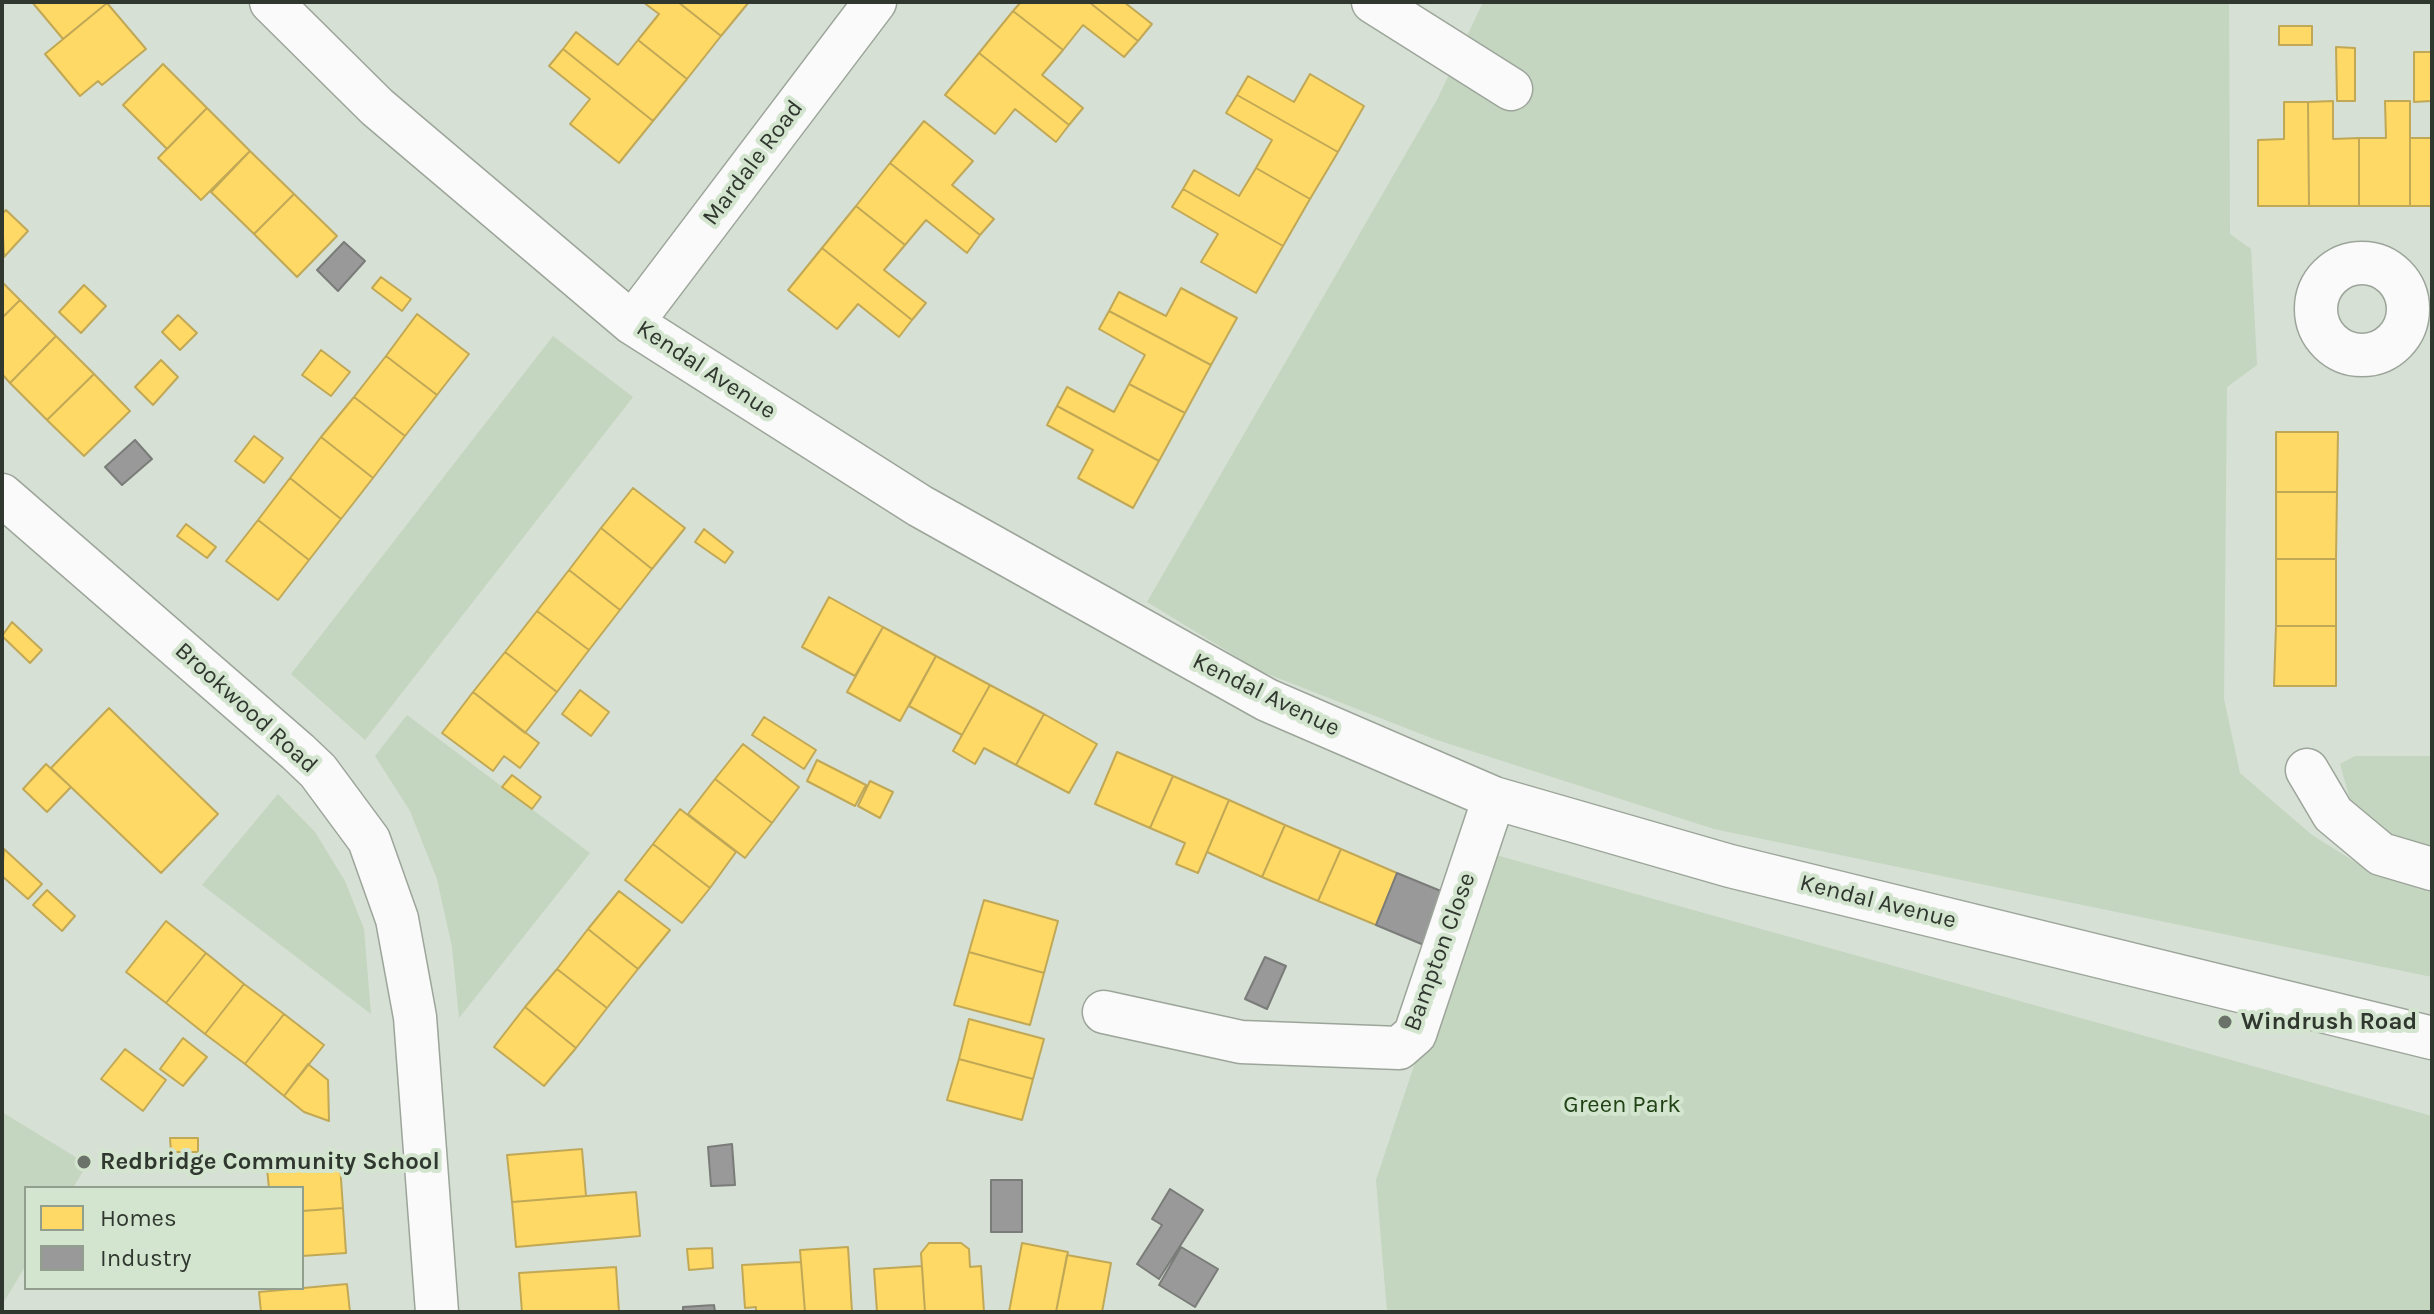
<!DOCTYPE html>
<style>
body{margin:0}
#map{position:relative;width:2434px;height:1314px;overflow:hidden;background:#d6e0d4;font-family:Karla,sans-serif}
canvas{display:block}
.frame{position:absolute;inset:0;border:4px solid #30372f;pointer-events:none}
.legend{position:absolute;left:24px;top:1186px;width:280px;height:104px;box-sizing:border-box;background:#d3e5cf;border:2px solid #929f8f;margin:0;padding:10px 14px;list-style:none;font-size:24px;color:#30372f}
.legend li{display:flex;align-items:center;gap:16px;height:40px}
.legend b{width:40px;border:2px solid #929f8f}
</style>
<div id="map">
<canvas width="2434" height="1314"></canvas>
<div class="frame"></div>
<ul class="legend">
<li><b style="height:22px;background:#ffd966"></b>Homes</li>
<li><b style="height:22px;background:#999"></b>Industry</li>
</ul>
</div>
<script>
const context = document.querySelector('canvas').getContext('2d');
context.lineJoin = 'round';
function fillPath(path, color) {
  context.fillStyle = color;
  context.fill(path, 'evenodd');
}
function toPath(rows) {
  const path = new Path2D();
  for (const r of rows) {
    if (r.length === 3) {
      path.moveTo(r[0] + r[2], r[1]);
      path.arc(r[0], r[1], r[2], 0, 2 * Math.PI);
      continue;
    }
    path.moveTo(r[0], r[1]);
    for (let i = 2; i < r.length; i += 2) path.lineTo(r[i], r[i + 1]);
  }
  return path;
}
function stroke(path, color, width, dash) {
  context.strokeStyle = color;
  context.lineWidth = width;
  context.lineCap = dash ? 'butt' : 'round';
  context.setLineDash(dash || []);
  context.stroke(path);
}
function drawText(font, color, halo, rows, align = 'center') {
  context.font = font + ' Karla,sans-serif';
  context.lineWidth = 8;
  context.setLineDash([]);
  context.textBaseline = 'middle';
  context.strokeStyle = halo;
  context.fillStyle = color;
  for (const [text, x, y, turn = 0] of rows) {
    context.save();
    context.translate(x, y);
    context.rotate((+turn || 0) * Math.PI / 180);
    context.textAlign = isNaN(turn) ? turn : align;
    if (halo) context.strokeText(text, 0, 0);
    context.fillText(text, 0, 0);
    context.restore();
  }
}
const green = toPath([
 [1483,2,2229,2,2230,234,2251,249,2257,365,2227,387,2224,699,2240,773,2312,835,2379,877,2432,881,2432,977,1714,829,1434,739,1260,671,1147,602,1438,98],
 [553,336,633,397,365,740,291,674],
 [407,715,590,853,459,1018,452,947,437,879,410,811,375,756],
 [2355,756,2432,756,2432,847,2406,844,2373,823,2351,803,2340,764],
 [278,794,315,832,345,881,364,929,371,1014,202,885],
 [1485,852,2432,1116,2432,1312,1387,1312,1376,1180],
 [2,1112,87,1164,73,1188,26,1188,26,1265,2,1305]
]);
const homes = toPath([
 [32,2,106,2,107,3,63,39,32,2],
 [643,2,678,2,721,36,687,79,638,40,659,14,643,2],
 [678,2,749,2,721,36,678,2],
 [1021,2,1089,2,1138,41,1124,57,1083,25,1063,50,1013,11,1021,2],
 [1089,2,1124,2,1152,24,1138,41,1089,2],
 [107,3,146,49,102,85,98,81,80,96,45,54,107,3],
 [1013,11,1063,50,1042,75,1083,108,1069,125,979,53,1013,11],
 [2279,26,2312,26,2312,45,2279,45,2279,26],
 [576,32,618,65,638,40,687,79,653,121,563,49,576,32],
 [2336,47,2355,48,2355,101,2337,101,2336,47],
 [563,49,653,121,619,163,570,124,590,99,549,66,563,49],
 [2414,52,2431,52,2431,101,2414,102,2414,52],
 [979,53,1069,125,1056,142,1015,109,995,134,945,95,979,53],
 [163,64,207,108,167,149,123,105,163,64],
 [1310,74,1364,106,1338,152,1237,95,1248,76,1294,102,1310,74],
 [1237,95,1338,152,1310,199,1256,168,1272,140,1226,113,1237,95],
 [2333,101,2333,139,2359,138,2359,206,2309,206,2308,102,2333,101],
 [2385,101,2410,101,2410,206,2359,206,2359,138,2386,138,2385,101],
 [2284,102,2308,102,2309,206,2258,206,2258,140,2284,139,2284,102],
 [207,108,250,151,201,200,158,158,207,108],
 [924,121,973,161,952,185,994,219,980,235,890,163,924,121],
 [2410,138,2432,138,2432,206,2410,206,2410,138],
 [250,151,294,194,254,234,211,192,250,151],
 [890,163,980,235,967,253,926,220,905,245,856,206,890,163],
 [1256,168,1310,199,1283,246,1183,189,1194,170,1239,196,1256,168],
 [1183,189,1283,246,1256,293,1201,262,1218,234,1172,207,1183,189],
 [294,194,337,236,297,277,254,234,294,194],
 [856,206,905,245,884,270,926,303,912,320,822,248,856,206],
 [6,210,28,231,4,257,2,214,6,210],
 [822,248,912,320,899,337,858,304,837,329,788,290,822,248],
 [381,277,411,299,402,311,372,288,381,277],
 [2,282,20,300,2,318,2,282],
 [84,285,106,306,81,333,59,312,84,285],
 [1181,288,1237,318,1211,365,1109,311,1119,292,1166,316,1181,288],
 [20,300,56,336,10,383,2,374,2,318,20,300],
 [1109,311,1211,365,1185,413,1129,384,1145,355,1099,329,1109,311],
 [417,314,469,354,437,395,386,356,417,314],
 [178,315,197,333,180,350,162,332,178,315],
 [56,336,94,374,47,420,10,383,56,336],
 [321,350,350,372,331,396,302,375,321,350],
 [386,356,437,395,405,436,354,397,386,356],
 [161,360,178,377,153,405,135,387,161,360],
 [94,374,130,411,84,456,47,420,94,374],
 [1129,384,1185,413,1159,461,1057,406,1067,387,1114,412,1129,384],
 [354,397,405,436,373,478,321,437,354,397],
 [1057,406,1159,461,1133,508,1078,478,1093,450,1047,425,1057,406],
 [2276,432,2338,432,2337,492,2276,492,2276,432],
 [254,436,283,458,264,483,235,461,254,436],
 [321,437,373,478,341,519,290,478,321,437],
 [290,478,341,519,309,560,258,520,290,478],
 [633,488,685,528,652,569,601,528,633,488],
 [2276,492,2337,492,2336,559,2276,559,2276,492],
 [258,520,309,560,278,600,226,561,258,520],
 [186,524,216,547,207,558,177,536,186,524],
 [601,528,652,569,620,610,569,570,601,528],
 [704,529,733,552,725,563,695,542,704,529],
 [2276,559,2336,559,2336,626,2276,626,2276,559],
 [569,570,620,610,589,650,537,611,569,570],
 [829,597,883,627,855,676,802,647,829,597],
 [537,611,589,650,557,692,505,652,537,611],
 [12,622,42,650,30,663,2,636,12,622],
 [2276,626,2336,626,2336,686,2274,686,2276,626],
 [883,627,936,656,900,721,847,692,883,627],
 [505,652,557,692,525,733,473,692,505,652],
 [936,656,990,685,962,735,909,706,936,656],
 [990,685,1044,714,1016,765,984,748,975,764,953,751,990,685],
 [580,690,609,712,591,736,562,714,580,690],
 [473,692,539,743,520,768,504,756,493,771,442,733,473,692],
 [109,708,218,814,161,873,51,768,109,708],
 [1044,714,1097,744,1069,793,1016,765,1044,714],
 [764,717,816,750,804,769,752,735,764,717],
 [743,744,799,787,772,823,715,779,743,744],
 [1117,752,1173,776,1150,828,1095,804,1117,752],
 [817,760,866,785,855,806,807,781,817,760],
 [46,764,71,787,47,812,23,789,46,764],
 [512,775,541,797,532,809,502,787,512,775],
 [1173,776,1229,800,1198,873,1176,864,1185,843,1150,828,1173,776],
 [715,779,772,823,745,858,688,814,715,779],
 [870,781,893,792,880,818,858,806,870,781],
 [1229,800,1285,825,1262,877,1207,852,1229,800],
 [680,809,736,852,710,888,653,844,680,809],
 [1285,825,1341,849,1318,901,1262,877,1285,825],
 [653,844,710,888,682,923,625,880,653,844],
 [4,849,42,884,28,899,2,876,4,849],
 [1341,849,1397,873,1376,925,1318,901,1341,849],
 [47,890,75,916,62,931,33,905,47,890],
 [619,891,670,930,638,969,588,929,619,891],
 [984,900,1058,921,1044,973,969,952,984,900],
 [166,921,206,953,166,1003,126,972,166,921],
 [588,929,638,969,607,1008,557,969,588,929],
 [969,952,1044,973,1030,1025,954,1005,969,952],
 [206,953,244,984,205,1034,166,1003,206,953],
 [557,969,607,1008,576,1048,525,1007,557,969],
 [244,984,284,1014,245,1064,205,1034,244,984],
 [525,1007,576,1048,544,1086,494,1047,525,1007],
 [284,1014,324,1045,284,1096,245,1064,284,1014],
 [969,1019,1044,1039,1033,1079,959,1059,969,1019],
 [183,1038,207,1057,183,1086,160,1069,183,1038],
 [125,1049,166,1080,143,1111,101,1079,125,1049],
 [959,1059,1033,1079,1022,1120,947,1100,959,1059],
 [308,1064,328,1080,329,1121,304,1112,284,1096,308,1064],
 [170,1138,198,1138,198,1152,171,1152,170,1138],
 [582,1149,586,1196,512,1202,507,1155,582,1149],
 [340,1164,343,1208,302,1211,302,1188,269,1188,267,1169,340,1164],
 [636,1192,640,1236,516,1247,512,1202,636,1192],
 [343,1208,346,1253,302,1256,302,1211,343,1208],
 [929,1243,961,1243,969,1249,970,1267,981,1266,984,1312,925,1312,921,1253,929,1243],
 [1022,1243,1068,1252,1056,1312,1009,1312,1022,1243],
 [848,1247,852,1312,805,1312,800,1250,848,1247],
 [712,1248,713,1268,689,1270,687,1249,712,1248],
 [1067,1255,1111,1263,1102,1312,1056,1312,1067,1255],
 [801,1262,805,1312,756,1312,756,1307,745,1308,742,1265,801,1262],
 [922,1266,925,1312,877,1312,874,1269,922,1266],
 [616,1267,619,1312,522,1312,519,1273,616,1267],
 [347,1284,350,1312,261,1312,259,1292,347,1284]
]);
const industry = toPath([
 [344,242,365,261,338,291,317,270,344,242],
 [135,440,152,459,122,485,105,467,135,440],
 [1397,873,1453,896,1431,948,1376,925,1397,873],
 [1265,957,1286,966,1267,1009,1245,999,1265,957],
 [732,1144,735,1185,711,1186,708,1147,732,1144],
 [991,1180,1022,1180,1022,1232,991,1232,991,1180],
 [1170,1189,1203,1210,1159,1279,1137,1264,1162,1225,1152,1219,1170,1189],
 [1181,1247,1218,1269,1195,1307,1159,1285,1181,1247],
 [714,1305,715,1312,683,1312,683,1307,714,1305]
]);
const street = toPath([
 [271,2,377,107,632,323,920,506,1267,700,1494,798,1730,866,2432,1038],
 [1373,2,1511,89],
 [2362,309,46],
 [632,323,875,2],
 [2,495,298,752,318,771,369,840,397,919,415,1017,437,1312],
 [2307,770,2333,814,2381,854,2432,869],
 [1104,1012,1241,1042,1399,1048,1415,1034,1494,798]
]);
const markers = [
 [2225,1022,8,"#6a7269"],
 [84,1162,8,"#6a7269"]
];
const streetNames = [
 ["Mardale Road",753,163,-53],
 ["Kendal Avenue",706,370,33],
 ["Kendal Avenue",1266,695,26],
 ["Brookwood Road",246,708,42],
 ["Kendal Avenue",1878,902,14],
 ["Bampton Close",1440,952,-70]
];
const poiNames = [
 ["Windrush Road",2241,1022],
 ["Redbridge Community School",100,1162]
];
const parkNames = [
 ["Green Park",1622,1105]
];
fillPath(green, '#c4d5c0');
fillPath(homes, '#ffd966');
stroke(homes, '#c1a856', 2);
fillPath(industry, '#999');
stroke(industry, '#7a7c79', 2);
stroke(street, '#9da59b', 45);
stroke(street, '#f9faf9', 42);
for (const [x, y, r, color] of markers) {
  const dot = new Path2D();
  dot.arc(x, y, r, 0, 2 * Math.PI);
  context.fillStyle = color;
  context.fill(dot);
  stroke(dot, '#d3e5cf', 3);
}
drawText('24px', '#30372f', '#d3e5cf', streetNames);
drawText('bold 24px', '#30372f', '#d3e5cf', poiNames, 'left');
drawText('24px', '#204215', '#d3e5cf', parkNames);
</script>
